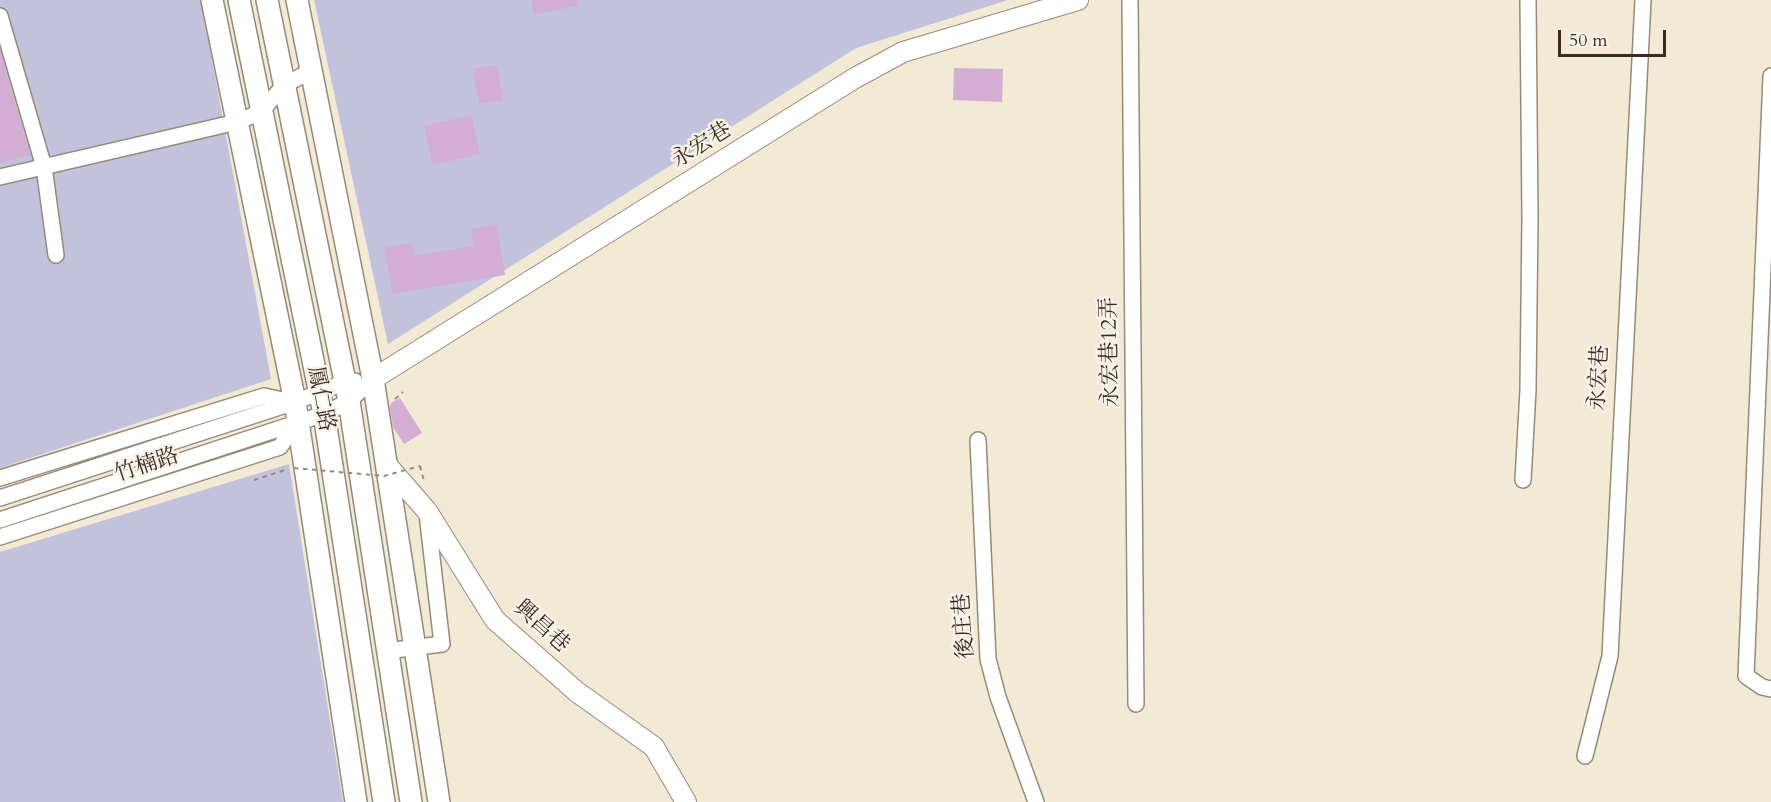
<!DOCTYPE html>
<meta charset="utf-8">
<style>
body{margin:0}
#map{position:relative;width:1771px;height:802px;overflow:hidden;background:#f2ead4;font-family:Cardo,serif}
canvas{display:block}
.scale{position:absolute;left:1558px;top:30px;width:108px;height:27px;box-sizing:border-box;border:3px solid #3b2a1e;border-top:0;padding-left:8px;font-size:18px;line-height:21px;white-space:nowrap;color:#3b2a1e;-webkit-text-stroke:4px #f7f3e8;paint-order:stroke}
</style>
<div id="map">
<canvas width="1771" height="802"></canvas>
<div class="scale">50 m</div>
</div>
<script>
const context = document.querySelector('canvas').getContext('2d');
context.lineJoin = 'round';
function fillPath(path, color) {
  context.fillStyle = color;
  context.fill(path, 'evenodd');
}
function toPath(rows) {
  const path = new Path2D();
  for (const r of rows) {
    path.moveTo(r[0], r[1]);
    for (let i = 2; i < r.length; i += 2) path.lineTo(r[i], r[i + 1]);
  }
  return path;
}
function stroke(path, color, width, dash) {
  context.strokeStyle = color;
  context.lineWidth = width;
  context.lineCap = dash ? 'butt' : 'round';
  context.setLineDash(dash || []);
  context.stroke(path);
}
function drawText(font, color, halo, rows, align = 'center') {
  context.font = font + ' Cardo,"Noto Serif TC",serif';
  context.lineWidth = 5;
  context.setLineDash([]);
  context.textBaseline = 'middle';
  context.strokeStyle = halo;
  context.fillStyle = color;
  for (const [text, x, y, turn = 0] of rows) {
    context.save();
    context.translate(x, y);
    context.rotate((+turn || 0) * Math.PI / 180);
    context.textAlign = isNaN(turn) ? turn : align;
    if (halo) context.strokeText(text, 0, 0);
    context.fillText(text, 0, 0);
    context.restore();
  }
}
const industrial = toPath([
 [0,0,201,0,271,379,0,468],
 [314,0,1008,0,856,48,388,344],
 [289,464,343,802,0,802,0,552]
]);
const building = toPath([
 [531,0,577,0,578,6,534,14],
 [0,51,30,155,0,163],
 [497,65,503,100,479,104,473,69],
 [954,68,1003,69,1002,102,953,100],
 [471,115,480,154,433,165,424,126],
 [496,224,505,275,393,294,384,248,412,243,414,256,474,246,471,229],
 [400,398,422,433,404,444,393,427,390,408,391,403]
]);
const path = toPath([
 [395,399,403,392],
 [420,466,424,481],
 [254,480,288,469]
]);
const minor = toPath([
 [1130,0,1136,704],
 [0,16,44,167,56,255],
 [1771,76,1746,676,1762,687,1771,689],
 [0,177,237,122,261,112,284,85,311,71],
 [978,440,988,659,998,697,1036,802],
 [0,478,264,396,293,402],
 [1523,480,1528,390,1530,218,1528,0],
 [0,498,295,402,345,382,355,381],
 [0,520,324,414,349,401,373,379],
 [0,537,280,447,297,422],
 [387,651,442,644,427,514],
 [1585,756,1610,656,1643,0]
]);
const tertiary = toPath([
 [373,379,855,78,903,52,1078,0],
 [387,465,427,511,495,620,577,692,654,747,686,802]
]);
const secondary = toPath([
 [212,0,295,402,356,802],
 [239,0,324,414,384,802],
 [267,0,349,401,411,802],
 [297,0,373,379,439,802]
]);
const pathBridge = toPath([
 [294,468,384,476,420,466]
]);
const streetNames = [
 ["永宏巷",702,146,-32],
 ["永宏巷12弄",1111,352,-91],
 ["永宏巷",1600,378,-87],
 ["鳳仁路",320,399,79],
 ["竹楠路",147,466,-18],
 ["後庄巷",965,626,-94],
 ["興昌巷",541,627,42]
];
fillPath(industrial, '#c2c2dc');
fillPath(building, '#d3add3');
stroke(minor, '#968a79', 18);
stroke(tertiary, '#968a79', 22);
stroke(secondary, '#968a79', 24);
stroke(path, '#968a79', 2, [4.5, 4.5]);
stroke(minor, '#fff', 15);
stroke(tertiary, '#fff', 20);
stroke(secondary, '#fff', 21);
stroke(pathBridge, '#968a79', 2, [4.5, 4.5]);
drawText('22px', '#3b2a1e', '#f7f3e8', streetNames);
</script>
